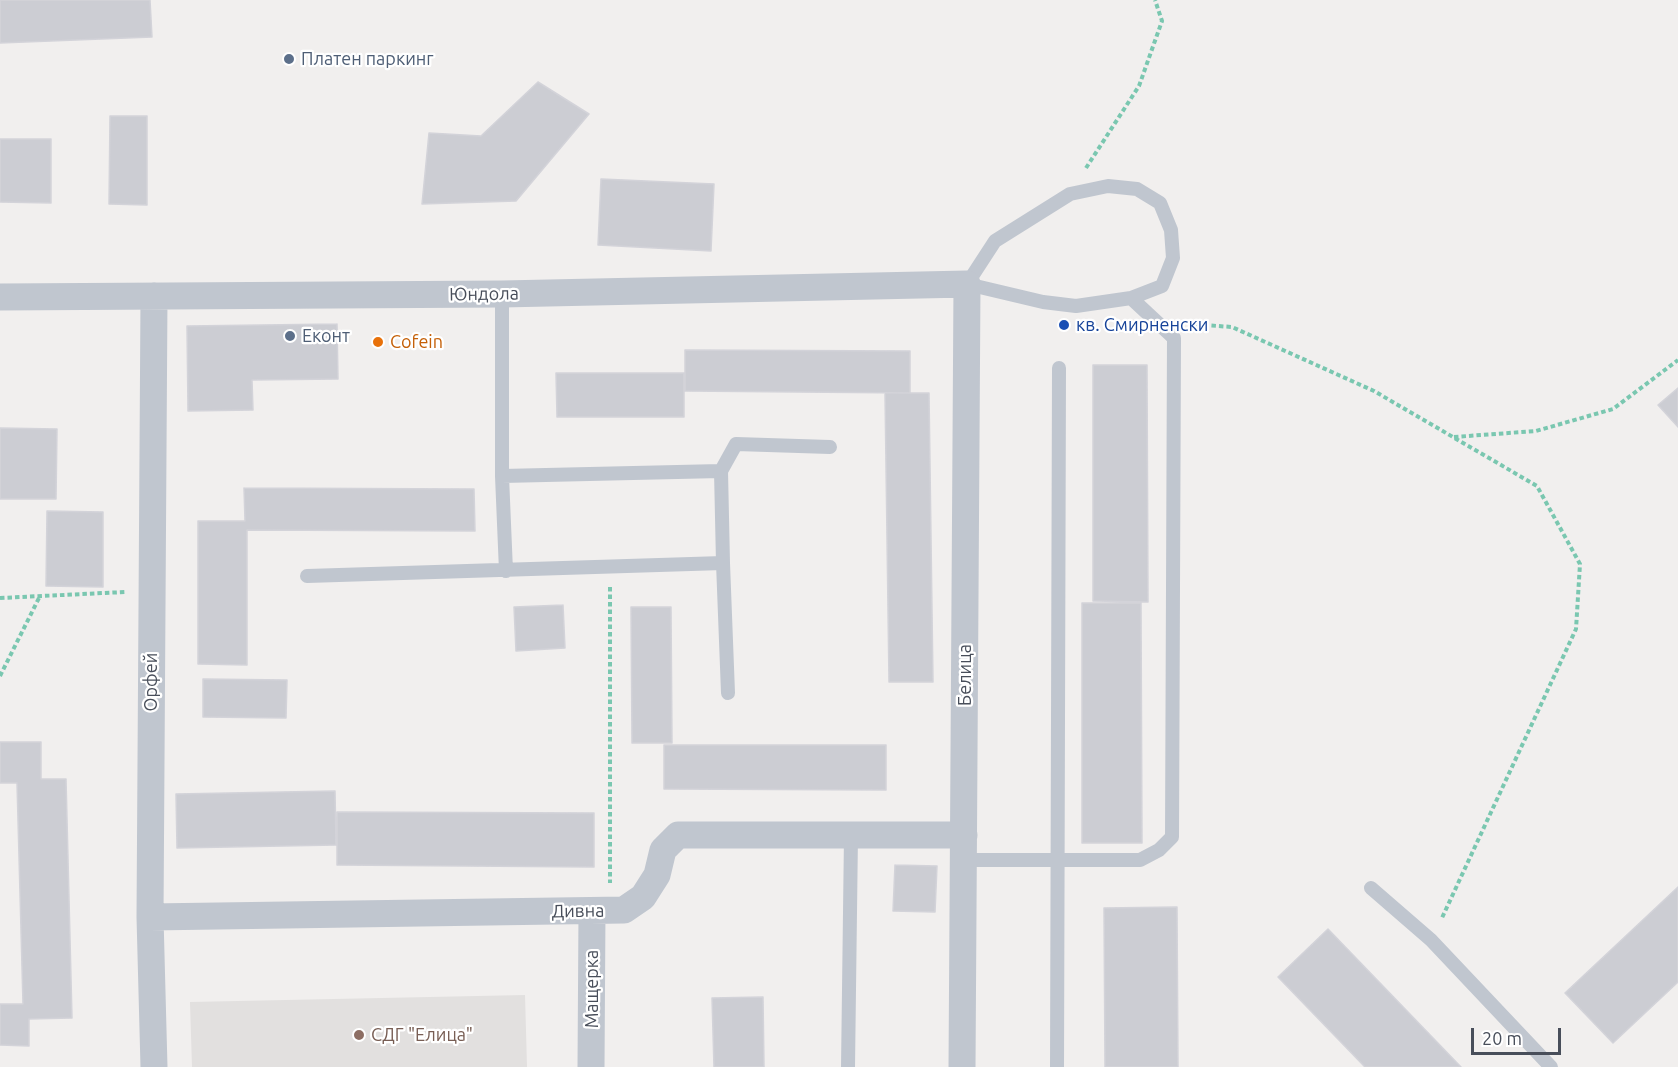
<!DOCTYPE html>
<meta charset="utf-8">
<style>
body{margin:0}
#map{position:relative;width:1678px;height:1067px;overflow:hidden;background:#f1efee;font-family:Ubuntu,sans-serif}
canvas{display:block}
.scale{position:absolute;left:1471px;top:1028px;width:90px;height:27px;box-sizing:border-box;border:3px solid #484e5a;border-top:0;padding-left:8px;font-size:18px;line-height:21px;white-space:nowrap;color:#484e5a;-webkit-text-stroke:4px #fff;paint-order:stroke}
</style>
<div id="map">
<canvas width="1678" height="1067"></canvas>
<div class="scale">20 m</div>
</div>
<script>
const context = document.querySelector('canvas').getContext('2d');
context.lineJoin = 'round';
function fillPath(path, color) {
  context.fillStyle = color;
  context.fill(path, 'evenodd');
}
function toPath(rows) {
  const path = new Path2D();
  for (const r of rows) {
    path.moveTo(r[0], r[1]);
    for (let i = 2; i < r.length; i += 2) path.lineTo(r[i], r[i + 1]);
  }
  return path;
}
function stroke(path, color, width, dash) {
  context.strokeStyle = color;
  context.lineWidth = width;
  context.lineCap = dash ? 'butt' : 'round';
  context.setLineDash(dash || []);
  context.stroke(path);
}
function drawText(font, color, halo, rows, align = 'center') {
  context.font = font + ' Ubuntu,sans-serif';
  context.lineWidth = 4.5;
  context.setLineDash([]);
  context.textBaseline = 'middle';
  context.strokeStyle = halo;
  context.fillStyle = color;
  for (const [text, x, y, turn = 0] of rows) {
    context.save();
    context.translate(x, y);
    context.rotate((+turn || 0) * Math.PI / 180);
    context.textAlign = isNaN(turn) ? turn : align;
    if (halo) context.strokeText(text, 0, 0);
    context.fillText(text, 0, 0);
    context.restore();
  }
}
const education = toPath([
 [525,995,527,1067,192,1067,190,1002]
]);
const building = toPath([
 [0,0,150,0,152,37,0,43,0,0],
 [538,82,589,114,516,201,422,204,429,133,481,136,538,82],
 [110,116,147,116,147,205,109,204,110,116],
 [0,139,51,139,51,203,0,202,0,139],
 [601,179,714,184,711,251,598,245,601,179],
 [337,324,338,379,252,380,253,410,188,411,187,326,337,324],
 [685,350,910,351,910,393,685,391,685,350],
 [1093,365,1147,365,1148,602,1093,601,1093,365],
 [556,373,684,373,684,417,557,417,556,373],
 [1678,388,1678,427,1658,405,1678,388],
 [885,393,929,393,933,682,889,682,885,393],
 [0,428,57,429,56,499,0,499,0,428],
 [244,488,474,489,475,531,247,530,247,665,198,664,198,521,245,521,244,488],
 [47,511,103,512,103,587,46,586,47,511],
 [1082,603,1141,603,1142,843,1082,843,1082,603],
 [563,605,565,648,516,651,514,607,563,605],
 [631,607,671,607,672,743,632,743,631,607],
 [203,679,287,680,286,718,203,717,203,679],
 [0,742,41,742,41,779,66,779,72,1018,29,1019,29,1046,0,1045,0,1004,23,1004,17,783,0,783,0,742],
 [664,745,886,745,886,790,664,789,664,745],
 [335,791,336,845,177,848,176,794,335,791],
 [337,812,594,813,594,867,337,865,337,812],
 [895,865,937,866,935,912,893,911,895,865],
 [1678,887,1678,982,1613,1043,1565,993,1678,887],
 [1177,907,1178,1067,1105,1067,1104,908,1177,907],
 [1328,929,1461,1067,1365,1067,1278,977,1328,929],
 [763,997,764,1067,714,1067,712,998,763,997]
]);
const path = toPath([
 [1086,168,1139,86,1162,21,1155,0],
 [1189,324,1232,327,1374,391,1537,486,1580,564,1576,629,1441,920],
 [1454,437,1536,431,1613,409,1678,360],
 [610,587,610,883],
 [0,598,125,592],
 [0,676,40,596]
]);
const lane = toPath([
 [1108,186,1137,189,1160,203,1171,230,1173,258,1162,286,1131,298,1076,306,1043,302,967,284,995,241,1070,194,1108,186],
 [502,294,502,476,506,571],
 [721,471,723,563],
 [502,476,721,471,736,444,830,447],
 [307,576,723,563,728,693],
 [963,860,1140,860,1159,850,1172,837,1174,338,1131,298],
 [1371,888,1431,940,1551,1067],
 [848,1067,851,835],
 [1057,1067,1059,368]
]);
const street = toPath([
 [154,296,150,917,154,1067],
 [0,297,502,294,967,284,962,1067],
 [150,917,624,910,643,897,657,875,663,850,678,835,964,835],
 [591,1067,592,911]
]);
const markers = [
 [289,59,6,"#5c6f8a"],
 [1064,325,6,"#1a4fb4"],
 [290,336,6,"#5c6f8a"],
 [378,342,6,"#e8710a"],
 [359,1035,6,"#8d6e63"]
];
const serviceNames = [
 ["Платен паркинг",301,59],
 ["Еконт",302,336]
];
const streetNames = [
 ["Юндола",484,294,-1],
 ["Белица",965,675,-90],
 ["Орфей",151,682,-90],
 ["Дивна",578,911,-1],
 ["Мащерка",592,989,-90]
];
const transitNames = [
 ["кв. Смирненски",1076,325]
];
const foodNames = [
 ["Cofein",390,342]
];
const educationNames = [
 ["СДГ \"Елица\"",371,1035]
];
fillPath(education, '#e2e0df');
fillPath(building, '#cccdd3');
stroke(building, '#d3d3d9', 1.5);
stroke(path, '#7ac7b0', 4, [4.5, 3]);
stroke(lane, '#c0c6cf', 14);
stroke(street, '#c0c6cf', 27);
for (const [x, y, r, color] of markers) {
  const dot = new Path2D();
  dot.arc(x, y, r, 0, 2 * Math.PI);
  context.fillStyle = color;
  context.fill(dot);
  stroke(dot, '#fff', 2);
}
drawText('18px', '#4e5e75', '#fff', serviceNames, 'left');
drawText('18px', '#484e5a', '#fff', streetNames);
drawText('18px', '#164399', '#fff', transitNames, 'left');
drawText('18px', '#c56008', '#fff', foodNames, 'left');
drawText('18px', '#785e54', '#fff', educationNames, 'left');
</script>
